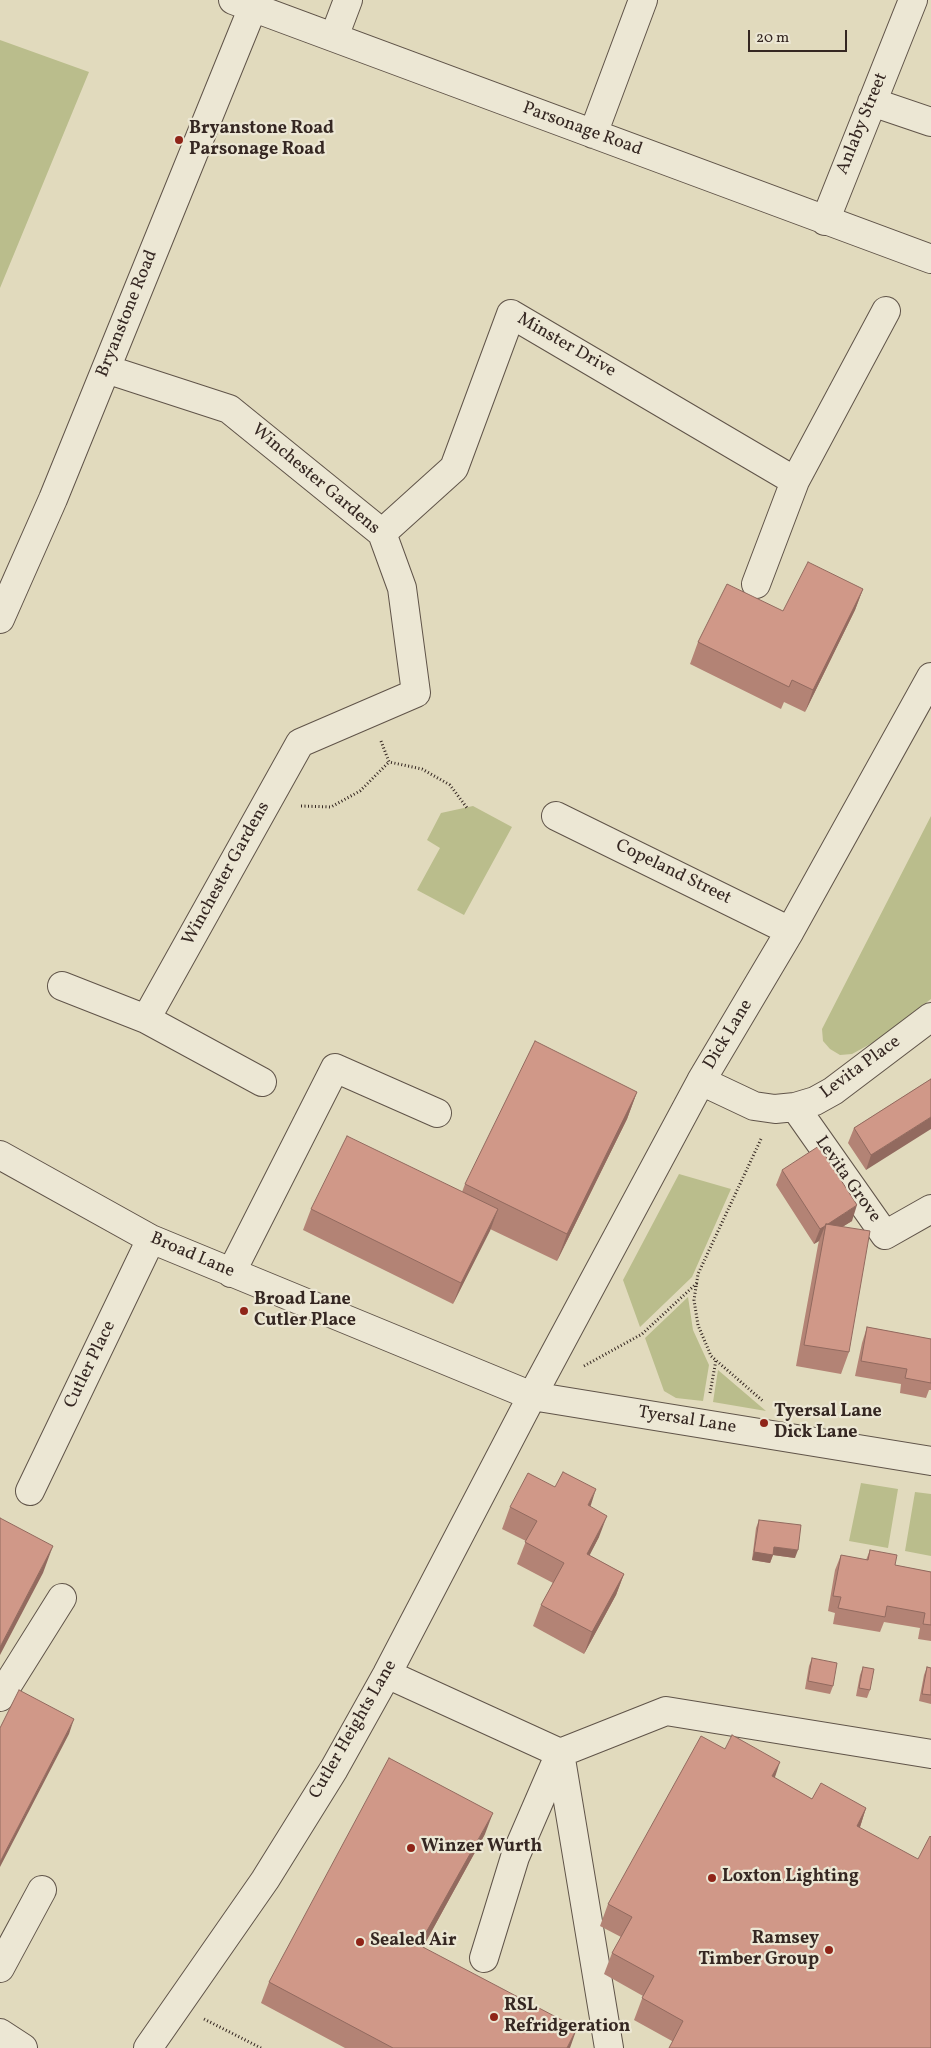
<!DOCTYPE html>
<style>
body{margin:0}
#map{position:relative;width:931px;height:2048px;overflow:hidden;background:#e1dabd;font-family:Vollkorn,serif}
canvas{display:block}
.scale{position:absolute;left:748px;top:30px;width:99px;height:22px;box-sizing:border-box;border:2px solid #352722;border-top:0;padding-left:6px;font-size:15px;line-height:18px;white-space:nowrap;color:#352722;-webkit-text-stroke:4px #ece7d4;paint-order:stroke}
</style>
<div id="map">
<canvas width="931" height="2048"></canvas>
<div class="scale">20 m</div>
</div>
<script>
const context = document.querySelector('canvas').getContext('2d');
context.lineJoin = 'round';
function fillPath(path, color) {
  context.fillStyle = color;
  context.fill(path, 'evenodd');
}
function toPath(rows) {
  const path = new Path2D();
  for (const r of rows) {
    path.moveTo(r[0], r[1]);
    for (let i = 2; i < r.length; i += 2) path.lineTo(r[i], r[i + 1]);
  }
  return path;
}
function stroke(path, color, width, dash) {
  context.strokeStyle = color;
  context.lineWidth = width;
  context.lineCap = dash ? 'butt' : 'round';
  context.setLineDash(dash || []);
  context.stroke(path);
}
function drawText(font, color, halo, rows, align = 'center') {
  context.font = font + ' Vollkorn,serif';
  context.lineWidth = 4.5;
  context.setLineDash([]);
  context.textBaseline = 'middle';
  context.strokeStyle = halo;
  context.fillStyle = color;
  for (const [text, x, y, turn = 0] of rows) {
    context.save();
    context.translate(x, y);
    context.rotate((+turn || 0) * Math.PI / 180);
    context.textAlign = isNaN(turn) ? turn : align;
    if (halo) context.strokeText(text, 0, 0);
    context.fillText(text, 0, 0);
    context.restore();
  }
}
const green = toPath([
 [0,40,89,72,0,288],
 [473,806,512,827,464,915,417,890,440,848,427,840,441,813],
 [931,816,931,999,874,1042,852,1054,840,1055,830,1049,823,1041,822,1029],
 [679,1174,731,1189,692,1277,640,1327,623,1280],
 [688,1297,693,1330,709,1365,703,1401,676,1398,664,1391,645,1338],
 [718,1370,766,1411,713,1402],
 [861,1483,898,1489,888,1548,849,1541],
 [915,1492,931,1494,931,1556,905,1551]
]);
const path = toPath([
 [381,741,389,762,422,769,450,785,467,808],
 [301,806,331,807,360,791,389,762],
 [761,1139,698,1274,694,1300,698,1325,711,1356,764,1402],
 [584,1366,642,1334,697,1283],
 [710,1393,716,1360],
 [204,2019,261,2048]
]);
const minor = toPath([
 [233,0,931,259],
 [334,37,348,0],
 [872,102,931,122],
 [593,134,643,0],
 [825,221,913,0],
 [106,369,229,409,382,533,402,588,416,693,300,743,146,1019],
 [382,533,454,468,511,314,795,481],
 [756,584,795,481,886,311],
 [0,619,53,499,253,7],
 [556,816,790,931],
 [62,986,146,1019,262,1082],
 [701,1081,754,1106,775,1109,795,1107,815,1101,833,1091,931,1017],
 [795,1107,885,1235,931,1209],
 [0,1155,151,1239,532,1396,931,1461],
 [231,1273,335,1068,437,1113],
 [30,1491,151,1239],
 [387,1674,560,1753,666,1711,931,1754],
 [0,1697,62,1598],
 [560,1753,609,2048],
 [484,1958,515,1857,560,1753],
 [0,1968,42,1890],
 [0,2033,23,2048],
 [148,2048,265,1880,334,1769,387,1674,532,1396,701,1081,790,931,931,677]
]);
const wall = toPath([
 [863,589,855,610,805,712,784,702,781,709,690,664,698,642,783,611],
 [931,1079,866,1170,848,1143,854,1128],
 [637,1092,627,1119,557,1261,490,1229,453,1304,303,1230,311,1209,462,1192,465,1184],
 [782,1170,852,1221,842,1227,849,1352,841,1374,796,1366,818,1245,819,1241,814,1244,776,1185],
 [867,1327,931,1339,931,1390,929,1390,926,1398,900,1393,901,1384,855,1376,862,1343],
 [510,1507,590,1507,599,1537,589,1555,624,1574,616,1595,584,1654,533,1626,541,1605,553,1583,517,1564,526,1541,502,1529],
 [759,1520,795,1558,773,1555,770,1563,752,1560,756,1528],
 [870,1550,895,1565,931,1572,931,1641,918,1639,920,1628,884,1622,880,1632,833,1624,835,1613,828,1611,835,1570,841,1555,866,1560],
 [812,1658,833,1686,830,1694,805,1689,809,1666],
 [863,1667,870,1690,867,1698,856,1696,860,1675],
 [927,1667,931,1668,931,1704,919,1701,924,1675],
 [725,1749,812,1799,866,1808,860,1827,931,2048,672,2041,634,2020,643,1996,604,1974,612,1953,621,1937,600,1926,608,1904],
 [485,1834,423,1947,570,2048,345,2048,261,2003,269,1982]
]);
const shadedWall = toPath([
 [863,589,855,610,805,712,813,690],
 [637,1092,627,1119,557,1261,567,1234],
 [931,1117,931,1129,866,1170,871,1155],
 [857,1205,852,1221,823,1239,825,1226],
 [498,1209,490,1231,453,1304,461,1283],
 [825,1226,819,1241,814,1244,820,1229],
 [596,1489,589,1511,588,1505],
 [607,1516,599,1537,579,1576,587,1554],
 [53,1546,43,1573,0,1655,0,1647],
 [774,1547,798,1550,795,1558,773,1555,770,1563,752,1560,754,1552],
 [624,1574,616,1595,584,1654,592,1632],
 [74,1719,69,1734,0,1867,0,1862],
 [780,1762,773,1783,772,1776],
 [866,1808,859,1830,857,1826],
 [493,1813,485,1834,412,1967,419,1945],
 [577,2028,570,2048,567,2048]
]);
const building = toPath([
 [808,562,863,589,813,690,792,680,789,687,698,642,727,584,783,611,808,562],
 [535,1041,637,1092,567,1234,465,1184,535,1041],
 [931,1079,931,1117,871,1155,854,1128,931,1079],
 [347,1136,498,1209,461,1283,311,1209,347,1136],
 [819,1146,857,1205,828,1224,826,1224,825,1226,820,1229,782,1170,819,1146],
 [826,1224,870,1231,849,1352,804,1345,826,1224],
 [867,1327,931,1339,931,1383,905,1378,907,1369,861,1361,867,1327],
 [563,1472,596,1489,588,1505,607,1516,587,1554,624,1574,592,1632,541,1605,564,1563,525,1542,537,1521,510,1507,528,1473,555,1487,563,1472],
 [0,1518,53,1546,0,1647,0,1518],
 [759,1520,801,1525,798,1550,774,1547,773,1555,754,1552,759,1520],
 [870,1550,897,1555,895,1565,931,1572,931,1625,923,1624,925,1613,887,1606,885,1617,838,1608,841,1597,833,1596,841,1555,868,1560,870,1550],
 [812,1658,837,1663,833,1686,808,1681,812,1658],
 [863,1667,874,1669,870,1690,859,1688,863,1667],
 [927,1667,931,1668,931,1695,922,1694,927,1667],
 [19,1690,74,1719,0,1862,0,1728,19,1690],
 [732,1735,780,1762,772,1776,812,1799,821,1783,866,1808,857,1826,918,1859,930,1836,931,1837,931,2048,669,2048,683,2021,642,1998,654,1976,612,1953,632,1917,608,1904,701,1736,725,1749,732,1735],
 [389,1758,493,1813,419,1945,577,2028,567,2048,393,2048,269,1982,389,1758]
]);
const markers = [
 [179,140,5,"#8f2418"],
 [244,1311,5,"#8f2418"],
 [764,1423,5,"#8f2418"],
 [411,1848,5,"#8f2418"],
 [712,1878,5,"#8f2418"],
 [360,1942,5,"#8f2418"],
 [829,1950,5,"#8f2418"],
 [494,2017,5,"#8f2418"]
];
const streetNames = [
 ["Anlaby Street",863,124,-68],
 ["Parsonage Road",582,130,20],
 ["Bryanstone Road",128,314,-68],
 ["Minster Drive",566,346,30],
 ["Winchester Gardens",315,480,40],
 ["Copeland Street",673,873,26],
 ["Winchester Gardens",227,874,-61],
 ["Dick Lane",729,1035,-59],
 ["Levita Place",861,1068,-36],
 ["Levita Grove",847,1180,55],
 ["Broad Lane",192,1256,23],
 ["Cutler Place",91,1365,-64],
 ["Tyersal Lane",687,1421,9],
 ["Cutler Heights Lane",354,1730,-60]
];
const poiNames = [
 ["Bryanstone Road",189,130],
 ["Parsonage Road",189,151],
 ["Broad Lane",254,1301],
 ["Cutler Place",254,1322],
 ["Tyersal Lane",774,1413],
 ["Dick Lane",774,1434],
 ["Winzer Wurth",421,1848],
 ["Loxton Lighting",722,1878],
 ["Ramsey",819,1940,"right"],
 ["Timber Group",819,1961,"right"],
 ["Sealed Air",370,1942],
 ["RSL",504,2007],
 ["Refridgeration",504,2028]
];
fillPath(green, '#babd8c');
stroke(minor, '#605449', 30);
stroke(path, '#352722', 3, [1, 2.5]);
stroke(minor, '#ece7d4', 28);
fillPath(wall, '#b38375');
fillPath(shadedWall, '#926a5f');
fillPath(building, '#d09888');
stroke(building, '#926a5f', 1);
for (const [x, y, r, color] of markers) {
  const dot = new Path2D();
  dot.arc(x, y, r, 0, 2 * Math.PI);
  context.fillStyle = color;
  context.fill(dot);
  stroke(dot, '#ece7d4', 2);
}
drawText('18px', '#352722', '#ece7d4', streetNames);
drawText('bold 18px', '#352722', '#ece7d4', poiNames, 'left');
</script>
